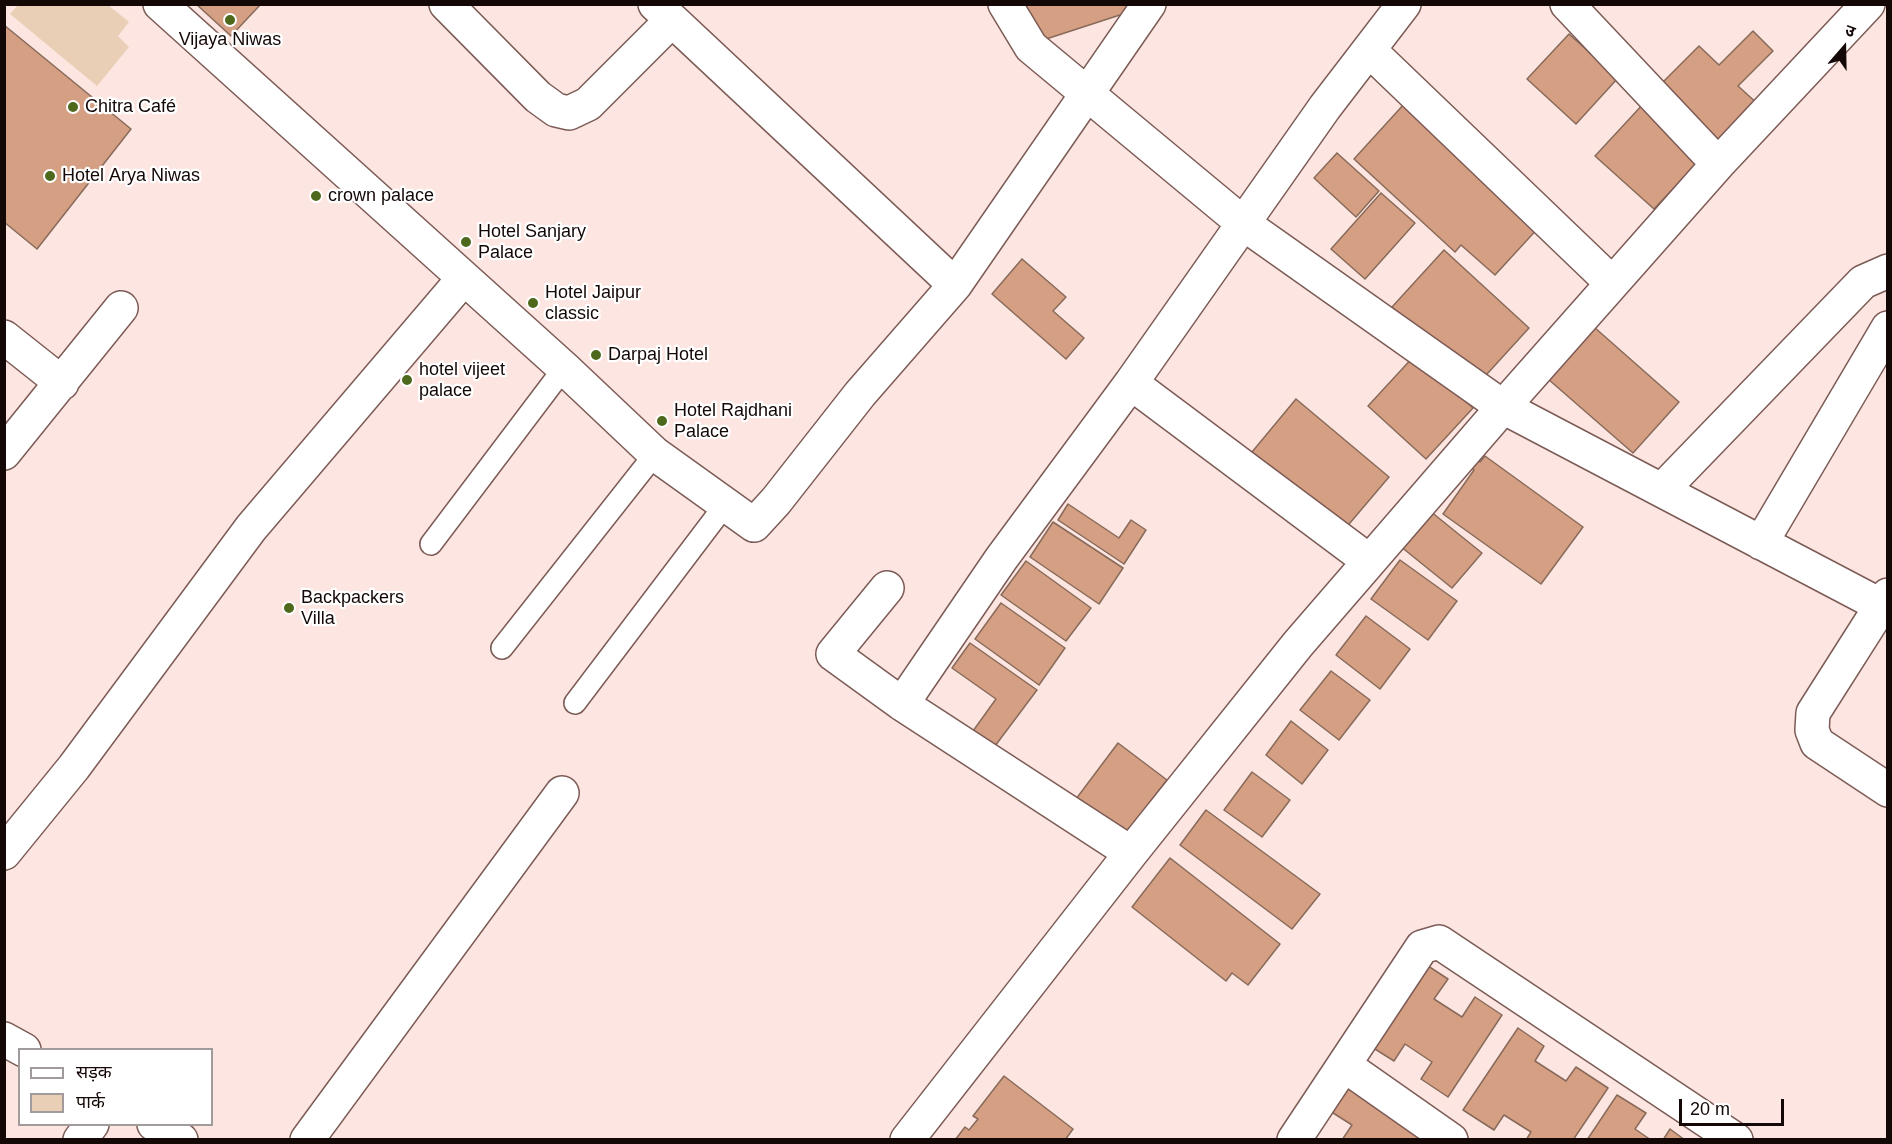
<!DOCTYPE html>
<meta charset="utf-8">
<style>
body{margin:0}
#map{position:relative;width:1892px;height:1144px;overflow:hidden;background:#fde6e1;font-family:Arial,"Noto Sans Devanagari",sans-serif}
canvas{display:block}
.frame{position:absolute;inset:0;border:6px solid #140806;pointer-events:none}
.legend{position:absolute;left:18px;top:1048px;width:195px;height:78px;box-sizing:border-box;background:#fff;border:2px solid #a19c9b;margin:0;padding:8px 10px;list-style:none;font-size:18px;color:#140806}
.legend li{display:flex;align-items:center;gap:12px;height:30px}
.legend b{width:30px;border:2px solid #a19c9b}
.north{position:absolute;left:1814px;top:18px;width:60px;height:60px;-webkit-text-stroke:4px #fff;paint-order:stroke;rotate:20deg;font-size:16px;font-weight:700;line-height:24px;text-align:center;color:#140806}
.north::after{content:'';display:block;margin:auto;width:21px;height:27px;background:#140806;clip-path:polygon(50% 0,100% 100%,50% 72%,0 100%)}
.scale{position:absolute;left:1679px;top:1099px;width:105px;height:27px;box-sizing:border-box;border:3px solid #140806;border-top:0;padding-left:8px;font-size:18px;line-height:21px;white-space:nowrap;color:#140806;-webkit-text-stroke:4px #fff;paint-order:stroke}
</style>
<div id="map">
<canvas width="1892" height="1144"></canvas>
<div class="frame"></div>
<ul class="legend">
<li><b style="height:8px;background:#fff"></b>सड़क</li>
<li><b style="height:16px;background:#e8cfb5"></b>पार्क</li>
</ul>
<div class="north">उ</div>
<div class="scale">20 m</div>
</div>
<script>
const context = document.querySelector('canvas').getContext('2d');
context.lineJoin = 'round';
function fillPath(path, color) {
  context.fillStyle = color;
  context.fill(path, 'evenodd');
}
function toPath(rows) {
  const path = new Path2D();
  for (const r of rows) {
    path.moveTo(r[0], r[1]);
    for (let i = 2; i < r.length; i += 2) path.lineTo(r[i], r[i + 1]);
  }
  return path;
}
function stroke(path, color, width, dash) {
  context.strokeStyle = color;
  context.lineWidth = width;
  context.lineCap = dash ? 'butt' : 'round';
  context.setLineDash(dash || []);
  context.stroke(path);
}
function drawText(font, color, halo, rows, align = 'center') {
  context.font = font + ' Arial,sans-serif';
  context.lineWidth = 4.5;
  context.setLineDash([]);
  context.textBaseline = 'middle';
  context.strokeStyle = halo;
  context.fillStyle = color;
  for (const [text, x, y, turn = 0] of rows) {
    context.save();
    context.translate(x, y);
    context.rotate((+turn || 0) * Math.PI / 180);
    context.textAlign = isNaN(turn) ? turn : align;
    if (halo) context.strokeText(text, 0, 0);
    context.fillText(text, 0, 0);
    context.restore();
  }
}
const green = toPath([
 [18,5,108,5,129,22,118,36,129,47,97,86,10,14]
]);
const building = toPath([
 [196,4,261,4,231,36,196,4],
 [1016,4,1132,4,1126,13,1037,42,1016,4],
 [4,25,131,129,37,249,4,222,4,25],
 [1753,31,1773,51,1738,86,1759,105,1718,147,1658,87,1699,46,1719,65,1753,31],
 [1569,34,1618,78,1576,124,1527,79,1569,34],
 [1645,102,1704,156,1654,209,1595,156,1645,102],
 [1405,103,1540,226,1495,275,1461,245,1455,252,1354,159,1405,103],
 [1337,153,1379,191,1356,217,1314,178,1337,153],
 [1381,193,1415,223,1365,279,1331,249,1381,193],
 [1444,250,1529,328,1477,385,1392,307,1444,250],
 [1022,259,1066,297,1053,311,1084,338,1066,359,992,294,1022,259],
 [1594,327,1679,402,1633,453,1548,379,1594,327],
 [1415,355,1473,408,1426,459,1368,406,1415,355],
 [1296,399,1389,477,1344,530,1252,452,1296,399],
 [1485,456,1583,527,1541,584,1443,514,1474,470,1468,466,1474,458,1480,462,1485,456],
 [1068,504,1119,538,1131,520,1146,530,1124,564,1058,520,1068,504],
 [1430,511,1482,553,1452,588,1400,546,1430,511],
 [1053,522,1123,568,1099,604,1030,557,1053,522],
 [1400,560,1457,601,1428,640,1371,599,1400,560],
 [1026,561,1091,608,1066,641,1001,595,1026,561],
 [1001,603,1065,648,1039,685,975,639,1001,603],
 [1366,616,1410,649,1380,689,1336,655,1366,616],
 [970,643,1037,690,995,746,973,731,996,699,952,668,970,643],
 [1331,671,1370,700,1339,740,1300,710,1331,671],
 [1291,721,1328,750,1302,784,1266,755,1291,721],
 [1118,743,1167,780,1122,839,1073,803,1118,743],
 [1252,772,1290,800,1262,837,1224,810,1252,772],
 [1206,810,1320,894,1292,929,1180,845,1206,810],
 [1170,858,1280,944,1248,985,1232,973,1226,981,1132,907,1170,858],
 [1422,962,1448,979,1434,999,1462,1017,1475,997,1502,1015,1448,1097,1421,1079,1432,1062,1405,1044,1394,1061,1367,1044,1422,962],
 [1518,1028,1544,1046,1535,1061,1566,1081,1576,1067,1608,1088,1573,1140,1526,1140,1531,1132,1504,1115,1494,1130,1463,1110,1518,1028],
 [1004,1076,1073,1129,1065,1140,955,1140,965,1127,969,1130,978,1119,973,1116,1004,1076],
 [1346,1087,1424,1139,1342,1140,1352,1125,1330,1111,1346,1087],
 [1617,1095,1646,1113,1635,1129,1651,1140,1587,1140,1617,1095],
 [1670,1129,1685,1140,1663,1140,1670,1129]
]);
const lane = toPath([
 [431,544,564,368],
 [502,648,655,454],
 [575,703,725,505]
]);
const street = toPath([
 [160,4,564,368,655,454,754,525,776,501,860,394,955,285,1149,4],
 [446,4,538,97,556,110,569,113,588,104,671,21],
 [655,4,955,285],
 [1005,4,1031,47,1244,224,1503,407,1880,605],
 [1567,4,1718,164],
 [1369,50,1612,283],
 [4,337,62,383],
 [1131,383,1369,561],
 [4,453,121,308],
 [1662,490,1863,282,1888,271],
 [1761,543,1888,328],
 [887,588,833,654,902,704,1131,853],
 [1888,595,1813,713,1812,730,1817,743,1888,790],
 [902,704,1001,559,1131,383,1325,107,1404,4],
 [4,853,74,767,251,528,464,278],
 [4,1039,24,1050],
 [1344,1065,1451,1140],
 [154,1124,181,1140],
 [80,1140,92,1124],
 [307,1140,562,793],
 [907,1140,1131,853,1298,644,1503,407,1718,164,1868,4],
 [1294,1140,1422,947,1439,942,1736,1140]
]);
const markers = [
 [230,20,6,"#4e691b"],
 [73,107,6,"#4e691b"],
 [50,176,6,"#4e691b"],
 [316,196,6,"#4e691b"],
 [466,242,6,"#4e691b"],
 [533,303,6,"#4e691b"],
 [596,355,6,"#4e691b"],
 [407,380,6,"#4e691b"],
 [662,421,6,"#4e691b"],
 [289,608,6,"#4e691b"]
];
const poiNames = [
 ["Vijaya Niwas",230,40,"center"],
 ["Chitra Café",85,107],
 ["Hotel Arya Niwas",62,176],
 ["crown palace",328,196],
 ["Hotel Sanjary",478,232],
 ["Palace",478,253],
 ["Hotel Jaipur",545,293],
 ["classic",545,314],
 ["Darpaj Hotel",608,355],
 ["hotel vijeet",419,370],
 ["palace",419,391],
 ["Hotel Rajdhani",674,411],
 ["Palace",674,432],
 ["Backpackers",301,598],
 ["Villa",301,619]
];
fillPath(green, '#e8cfb5');
fillPath(building, '#d59f83');
stroke(building, '#886a5a', 1.5);
stroke(lane, '#7c5b56', 24);
stroke(street, '#7c5b56', 36);
stroke(lane, '#fff', 21);
stroke(street, '#fff', 33);
for (const [x, y, r, color] of markers) {
  const dot = new Path2D();
  dot.arc(x, y, r, 0, 2 * Math.PI);
  context.fillStyle = color;
  context.fill(dot);
  stroke(dot, '#fff', 2);
}
drawText('18px', '#140806', '#fff', poiNames, 'left');
</script>
